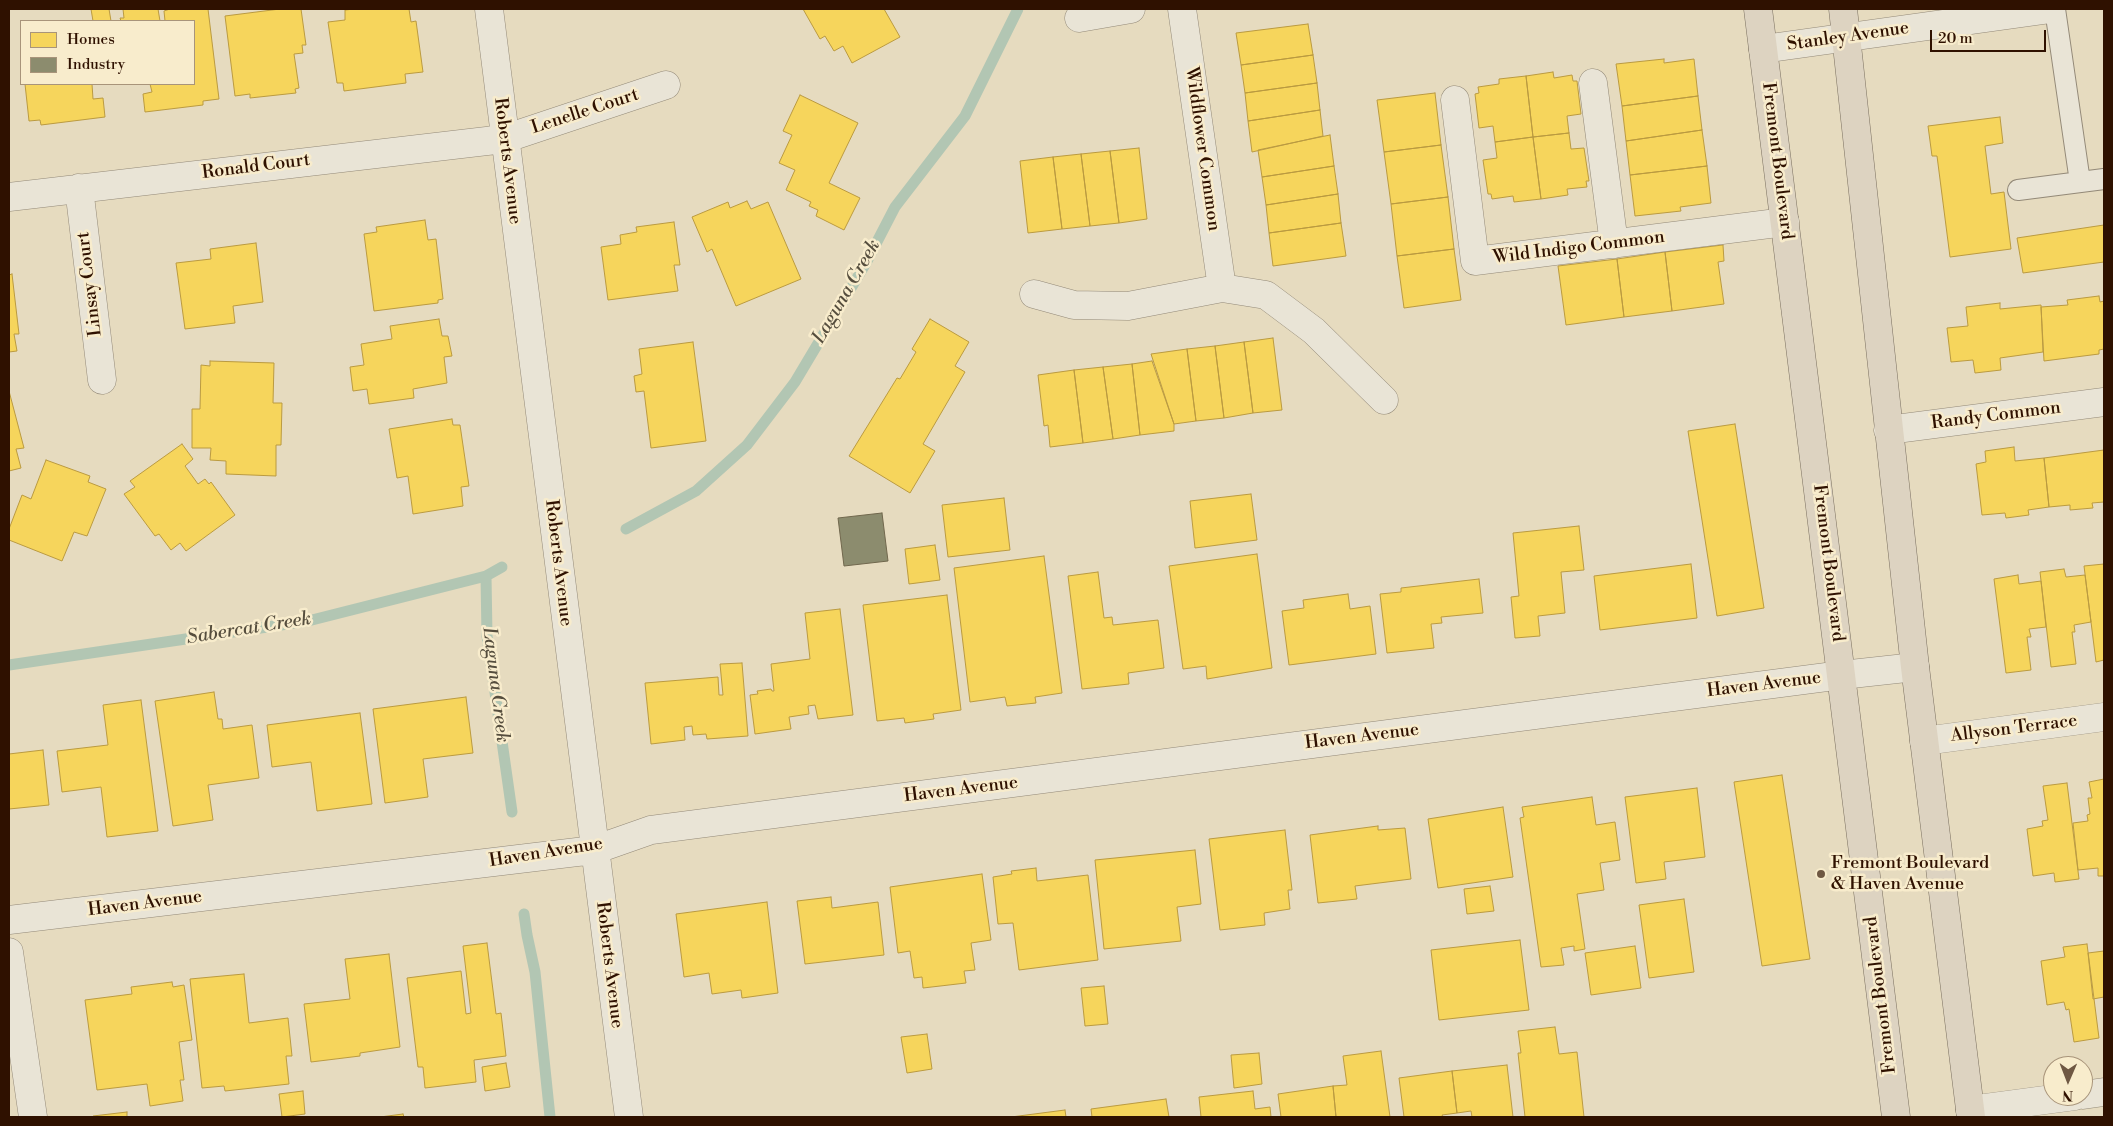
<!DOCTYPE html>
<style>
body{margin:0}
#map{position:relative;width:2113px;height:1126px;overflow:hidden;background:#e6dbbf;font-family:"Libre Bodoni",serif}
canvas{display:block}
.frame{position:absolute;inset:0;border:10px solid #2f1100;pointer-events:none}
.legend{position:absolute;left:20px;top:20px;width:175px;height:65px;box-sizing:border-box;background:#f8eccc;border:1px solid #a8947a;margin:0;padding:6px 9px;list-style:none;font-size:15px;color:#2f1100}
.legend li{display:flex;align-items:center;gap:10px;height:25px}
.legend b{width:25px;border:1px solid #a8947a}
.north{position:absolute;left:2043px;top:1056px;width:50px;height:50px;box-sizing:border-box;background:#f8eccc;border:1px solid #a8947a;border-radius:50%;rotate:181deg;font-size:14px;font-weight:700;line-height:20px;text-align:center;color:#2f1100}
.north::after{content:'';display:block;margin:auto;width:18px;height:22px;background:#6f5843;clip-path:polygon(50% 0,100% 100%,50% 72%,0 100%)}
.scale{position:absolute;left:1930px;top:30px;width:116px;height:22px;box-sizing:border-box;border:2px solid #2f1100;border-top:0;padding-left:6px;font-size:15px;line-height:18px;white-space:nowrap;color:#2f1100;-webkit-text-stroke:4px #f8eccc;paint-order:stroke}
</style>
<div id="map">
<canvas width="2113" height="1126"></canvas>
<div class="frame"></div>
<ul class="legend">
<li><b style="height:14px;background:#f6d55c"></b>Homes</li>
<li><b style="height:14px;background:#8c8c6e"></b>Industry</li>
</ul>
<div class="north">N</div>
<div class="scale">20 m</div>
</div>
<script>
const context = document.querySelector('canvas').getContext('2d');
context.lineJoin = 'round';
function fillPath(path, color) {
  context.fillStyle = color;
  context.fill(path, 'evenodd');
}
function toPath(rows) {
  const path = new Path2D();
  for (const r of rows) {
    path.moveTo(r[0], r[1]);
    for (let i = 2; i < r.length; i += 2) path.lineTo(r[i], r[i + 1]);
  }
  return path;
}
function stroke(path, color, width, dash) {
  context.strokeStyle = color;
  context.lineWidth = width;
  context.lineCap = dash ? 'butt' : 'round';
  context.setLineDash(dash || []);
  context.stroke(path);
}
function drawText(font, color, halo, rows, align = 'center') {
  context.font = font + ' "Libre Bodoni",serif';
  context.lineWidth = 5;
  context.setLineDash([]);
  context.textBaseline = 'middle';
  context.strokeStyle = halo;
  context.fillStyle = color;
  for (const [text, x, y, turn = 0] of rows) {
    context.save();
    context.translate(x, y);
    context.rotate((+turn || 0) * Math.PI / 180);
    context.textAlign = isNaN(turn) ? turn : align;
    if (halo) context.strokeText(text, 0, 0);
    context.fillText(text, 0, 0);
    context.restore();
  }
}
const homes = toPath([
 [91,9,109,9,111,21,93,21,91,9],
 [123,9,158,9,160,21,121,21,120,18,124,18,123,9],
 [170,9,208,9,219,99,203,101,203,105,145,112,143,94,152,92,150,84,194,84,194,21,165,21,164,11,170,9],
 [280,9,301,9,306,45,302,45,303,53,294,54,299,88,295,89,296,93,250,98,250,94,235,96,225,16,280,9],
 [354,9,409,9,411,22,416,21,423,72,405,74,406,83,344,91,343,83,337,83,328,22,345,20,345,10,354,9],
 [803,9,884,9,900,37,852,63,843,46,834,51,825,36,820,39,803,9],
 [1308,24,1313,55,1241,65,1236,33,1308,24],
 [1313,55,1317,83,1245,93,1241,65,1313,55],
 [1664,59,1664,63,1694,59,1698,96,1622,106,1616,64,1664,59],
 [1553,72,1554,78,1572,75,1573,81,1577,81,1581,114,1567,116,1569,133,1533,137,1526,76,1553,72],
 [1526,76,1533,137,1495,142,1493,126,1479,128,1475,94,1479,93,1478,87,1499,84,1499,79,1526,76],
 [1317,83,1320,110,1248,121,1245,93,1317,83],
 [25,84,92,84,93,99,103,98,105,117,41,125,40,120,29,121,25,84],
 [1435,93,1441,145,1384,152,1377,100,1435,93],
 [800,95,858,123,829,183,860,198,844,230,816,216,818,210,809,206,811,202,786,190,795,170,779,163,792,135,783,131,800,95],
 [1698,96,1702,130,1626,141,1622,106,1698,96],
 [1320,110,1323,136,1252,152,1248,121,1320,110],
 [2000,117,2003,143,1985,146,1991,194,2004,192,2011,249,1950,257,1937,156,1932,156,1928,126,2000,117],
 [1702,130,1707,166,1630,175,1626,141,1702,130],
 [1569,133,1571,149,1584,148,1589,181,1586,181,1587,187,1567,189,1568,195,1541,199,1533,137,1569,133],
 [1330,135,1334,166,1262,177,1258,150,1330,135],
 [1533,137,1541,199,1514,202,1513,196,1492,199,1491,194,1488,194,1483,160,1497,158,1495,142,1533,137],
 [1441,145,1448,197,1391,204,1384,152,1441,145],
 [1139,148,1147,219,1119,223,1110,151,1139,148],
 [1110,151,1119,223,1090,226,1081,154,1110,151],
 [1081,154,1090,226,1062,229,1053,157,1081,154],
 [1053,157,1062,229,1028,233,1020,161,1053,157],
 [1334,166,1338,194,1266,205,1262,177,1334,166],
 [1707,166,1711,203,1680,207,1681,211,1635,216,1630,175,1707,166],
 [1338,194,1341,223,1269,233,1266,205,1338,194],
 [1448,197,1454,249,1397,256,1391,204,1448,197],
 [747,201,751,209,768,202,801,279,736,306,712,249,707,252,692,217,728,202,730,208,747,201],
 [425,220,428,240,436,239,443,299,438,300,438,303,374,311,364,234,377,232,376,227,425,220],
 [674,222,680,265,674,265,678,291,608,300,601,247,621,244,620,235,637,232,636,227,674,222],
 [1341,223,1346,256,1273,266,1269,233,1341,223],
 [2104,225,2104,262,2023,273,2017,238,2104,225],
 [256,243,263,302,233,306,235,323,185,329,176,263,211,259,210,249,256,243],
 [1723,245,1724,261,1718,262,1724,304,1672,311,1665,252,1723,245],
 [1454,249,1461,300,1404,308,1397,256,1454,249],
 [1665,252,1672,311,1624,317,1617,259,1665,252],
 [1617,259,1624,317,1566,325,1558,266,1617,259],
 [12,274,19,334,14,334,17,351,9,352,9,275,12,274],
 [2099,296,2100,302,2104,301,2104,349,2099,350,2099,354,2044,361,2041,307,2068,305,2067,300,2099,296],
 [2000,303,2000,309,2041,305,2043,352,2000,358,2001,370,1975,373,1973,360,1951,362,1947,328,1968,326,1966,307,2000,303],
 [439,319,442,336,448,336,452,356,444,357,447,383,413,389,414,398,369,404,367,389,353,391,350,367,364,365,361,344,392,339,390,326,439,319],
 [930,319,969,342,955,366,965,372,923,444,935,451,910,493,849,456,897,378,900,379,916,352,912,349,930,319],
 [1273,338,1282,410,1253,413,1244,342,1273,338],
 [693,342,706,441,651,448,644,391,636,392,634,376,642,374,639,349,693,342],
 [1244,342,1253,413,1224,418,1215,346,1244,342],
 [1215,346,1224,418,1196,421,1187,349,1215,346],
 [1187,349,1196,421,1174,424,1151,354,1187,349],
 [210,361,274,363,273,403,282,403,281,445,276,445,276,476,226,474,226,461,210,460,211,448,192,448,192,409,200,409,201,365,210,366,210,361],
 [1152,361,1174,424,1174,431,1140,435,1132,364,1152,361],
 [1132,364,1140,435,1113,439,1103,367,1132,364],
 [1103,367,1113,439,1083,443,1074,370,1103,367],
 [1074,370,1083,443,1050,447,1048,425,1044,426,1038,375,1074,370],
 [9,391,24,448,16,449,21,468,9,471,9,391],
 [452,419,453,425,460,425,469,486,461,487,463,506,413,514,408,476,397,478,389,429,452,419],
 [1735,424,1764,608,1717,616,1688,431,1735,424],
 [182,444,193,459,185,466,198,484,205,479,209,484,211,482,235,515,186,551,180,543,171,550,159,534,155,536,124,494,135,487,130,481,182,444],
 [2014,447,2015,461,2044,458,2049,507,2028,510,2029,515,2006,518,2005,513,1982,515,1976,464,1986,462,1985,451,2014,447],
 [2104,450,2104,502,2092,503,2093,508,2070,510,2070,505,2049,507,2044,458,2104,450],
 [46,460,90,476,88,482,106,489,87,536,74,532,62,561,9,540,9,529,22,495,31,499,46,460],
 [1251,494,1257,540,1195,548,1190,501,1251,494],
 [1004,498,1010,550,948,557,942,505,1004,498],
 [1579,526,1584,570,1561,572,1565,613,1538,616,1540,636,1515,638,1511,597,1519,596,1513,533,1579,526],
 [935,545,940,580,909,584,905,549,935,545],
 [1257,554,1272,668,1207,679,1206,666,1183,669,1169,566,1257,554],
 [1044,556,1062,693,1035,697,1036,703,1007,706,1005,697,970,702,954,568,1044,556],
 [1691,564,1697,618,1600,630,1594,576,1691,564],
 [2104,564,2104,660,2096,662,2084,566,2104,564],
 [2064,569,2066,577,2085,575,2091,622,2074,625,2075,632,2072,632,2076,664,2051,667,2040,572,2064,569],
 [1098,572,1104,618,1112,617,1113,625,1158,620,1164,668,1128,673,1129,684,1082,689,1068,576,1098,572],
 [2018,575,2019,584,2041,581,2046,627,2029,629,2031,637,2027,637,2031,670,2006,673,1994,579,2018,575],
 [1479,579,1483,613,1441,617,1442,623,1431,624,1434,648,1387,653,1380,594,1401,592,1401,588,1479,579],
 [1348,594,1350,609,1370,606,1376,654,1289,665,1282,611,1304,608,1303,600,1348,594],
 [947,595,961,710,933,714,934,719,905,723,904,718,877,721,863,605,947,595],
 [840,609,853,715,818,719,815,705,808,706,809,714,789,717,791,729,755,734,750,695,758,694,757,691,771,689,772,691,774,691,771,664,810,659,805,613,840,609],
 [742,663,748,736,707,739,706,734,693,735,692,726,684,727,685,740,651,744,645,683,718,677,719,695,723,695,720,664,742,663],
 [214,692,218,719,222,719,223,729,252,725,259,778,208,785,213,820,173,826,155,701,214,692],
 [466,697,473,753,423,759,428,797,385,803,373,709,466,697],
 [141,700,158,831,107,837,101,787,62,792,57,751,108,745,103,705,141,700],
 [360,713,372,804,317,811,311,762,272,767,267,725,360,713],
 [43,750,49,805,9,809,9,754,43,750],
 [1782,775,1810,959,1762,966,1734,782,1782,775],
 [2104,779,2104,876,2098,876,2098,868,2078,870,2073,823,2088,821,2087,815,2090,814,2088,798,2092,798,2089,782,2104,779],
 [2067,783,2079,879,2055,882,2054,873,2033,876,2027,829,2043,826,2042,821,2048,820,2043,786,2067,783],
 [1697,788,1705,857,1664,862,1666,879,1636,883,1625,797,1697,788],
 [1592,797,1596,825,1615,822,1620,860,1600,863,1604,890,1577,894,1585,949,1574,951,1574,946,1561,948,1564,965,1541,967,1520,818,1524,817,1522,807,1592,797],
 [1503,807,1513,877,1438,888,1428,819,1503,807],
 [1378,826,1378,830,1405,828,1411,879,1355,886,1357,899,1318,903,1310,835,1378,826],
 [1285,830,1292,890,1288,890,1290,909,1264,913,1265,925,1220,930,1209,839,1285,830],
 [1195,850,1201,904,1177,907,1181,941,1104,949,1095,860,1195,850],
 [1036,868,1037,881,1088,875,1098,960,1019,970,1013,923,998,924,993,877,1012,874,1011,871,1036,868],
 [982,874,991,940,971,943,975,970,964,971,966,983,923,988,922,977,914,978,910,951,898,953,890,887,982,874],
 [1490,886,1494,911,1467,914,1464,889,1490,886],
 [831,897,832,908,878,902,884,955,805,964,797,901,831,897],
 [1684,899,1694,972,1649,978,1639,905,1684,899],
 [767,902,778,993,742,998,741,990,712,994,709,973,684,977,676,914,767,902],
 [1520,940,1529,1010,1439,1020,1431,950,1520,940],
 [487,943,496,1014,501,1013,506,1056,474,1060,476,1082,425,1088,423,1067,418,1067,407,978,461,971,466,1014,471,1013,463,946,487,943],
 [2087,944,2099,1038,2074,1042,2069,1009,2066,1010,2064,1002,2047,1005,2041,961,2065,957,2063,947,2087,944],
 [1635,946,1641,988,1591,995,1585,953,1635,946],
 [2104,951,2104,997,2093,999,2088,953,2104,951],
 [389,954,400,1047,360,1053,360,1056,311,1062,304,1004,350,999,345,959,389,954],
 [244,974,249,1023,288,1018,292,1056,286,1056,289,1084,225,1091,224,1086,202,1088,190,979,244,974],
 [172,982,173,987,184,985,192,1040,179,1042,184,1080,180,1080,183,1101,150,1106,147,1084,97,1090,85,1000,132,994,131,987,172,982],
 [1104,986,1108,1024,1085,1026,1081,988,1104,986],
 [1555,1027,1559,1054,1577,1052,1584,1117,1525,1117,1518,1053,1521,1053,1518,1031,1555,1027],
 [927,1034,932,1069,907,1073,901,1037,927,1034],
 [1381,1051,1390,1117,1336,1117,1333,1086,1347,1085,1343,1056,1381,1051],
 [1259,1053,1262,1084,1234,1088,1231,1055,1259,1053],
 [506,1063,510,1087,485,1091,482,1067,506,1063],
 [1507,1065,1513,1117,1472,1117,1471,1111,1457,1113,1452,1071,1507,1065],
 [1452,1071,1457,1113,1442,1115,1443,1117,1404,1117,1399,1078,1452,1071],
 [1333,1086,1336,1117,1281,1117,1278,1094,1333,1086],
 [303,1091,305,1114,282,1117,279,1094,303,1091],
 [1253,1091,1255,1109,1270,1107,1271,1117,1201,1117,1199,1097,1253,1091],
 [1166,1099,1169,1117,1092,1117,1091,1109,1166,1099],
 [1065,1110,1066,1117,1011,1117,1065,1110],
 [127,1112,127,1117,93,1117,93,1116,127,1112],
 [403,1114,404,1117,380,1117,403,1114]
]);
const industry = toPath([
 [882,513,888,561,844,566,838,518,882,513]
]);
const stream = toPath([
 [626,529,696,491,747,445,795,382,866,263,895,207,965,116,1018,9],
 [486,576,487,636,512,812],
 [9,665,308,621,486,576,502,567],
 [524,914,527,935,535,972,550,1117]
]);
const service = toPath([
 [2055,9,2080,182],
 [2018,190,2104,179]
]);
const minor = toPath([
 [489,9,629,1117],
 [1182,9,1222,288],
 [1079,18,1131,9],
 [1763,49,2051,9],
 [1593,83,1614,244],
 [1455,100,1475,261,1785,222],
 [79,188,102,380],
 [9,197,504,139,666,85],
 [1034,294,1074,305,1128,306,1222,288,1266,295,1314,331,1384,400],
 [1888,430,2104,402],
 [1924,741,2104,717],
 [9,920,594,850,651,830,1842,675,1915,667],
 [9,952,33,1117],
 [2083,1095,2104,1092],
 [1970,1110,2075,1096]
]);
const primary = toPath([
 [1758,9,1896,1117],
 [1843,9,1915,667,1971,1117]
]);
const markers = [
 [1821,874,5,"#6f5843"]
];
const streetNames = [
 ["Stanley Avenue",1848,37,-8],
 ["Lenelle Court",585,112,-18],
 ["Wildflower Common",1202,149,82],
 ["Roberts Avenue",507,161,83],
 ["Fremont Boulevard",1777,161,83],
 ["Ronald Court",256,167,-7],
 ["Wild Indigo Common",1579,248,-7],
 ["Linsay Court",90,284,-97],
 ["Randy Common",1996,416,-7],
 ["Roberts Avenue",558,563,83],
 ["Fremont Boulevard",1828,563,83],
 ["Haven Avenue",1764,685,-7],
 ["Allyson Terrace",2014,729,-7],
 ["Haven Avenue",1362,737,-7],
 ["Haven Avenue",961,790,-7],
 ["Haven Avenue",546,853,-9],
 ["Haven Avenue",145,904,-7],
 ["Roberts Avenue",609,965,83],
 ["Fremont Boulevard",1881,995,-97]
];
const poiNames = [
 ["Fremont Boulevard",1831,864],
 ["& Haven Avenue",1831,885]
];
const waterNames = [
 ["Laguna Creek",847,292,-60],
 ["Sabercat Creek",249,629,-9],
 ["Laguna Creek",495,685,83]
];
fillPath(homes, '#f6d55c');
stroke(homes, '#ba9a40', 1);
fillPath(industry, '#8c8c6e');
stroke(industry, '#70674d', 1);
stroke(stream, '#b2c6b3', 11);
stroke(service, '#938978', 22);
stroke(minor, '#938978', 29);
stroke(primary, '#796e5e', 29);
stroke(service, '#e9e4d6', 20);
stroke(minor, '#e9e4d6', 28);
stroke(primary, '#ddd3c1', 28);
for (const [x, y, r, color] of markers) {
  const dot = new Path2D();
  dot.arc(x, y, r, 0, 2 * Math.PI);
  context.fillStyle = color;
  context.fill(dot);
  stroke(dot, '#f8eccc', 2);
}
drawText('18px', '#2f1100', '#f8eccc', streetNames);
drawText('18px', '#2f1100', '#f8eccc', poiNames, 'left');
drawText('italic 19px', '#554d3d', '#f8eccc', waterNames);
</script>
